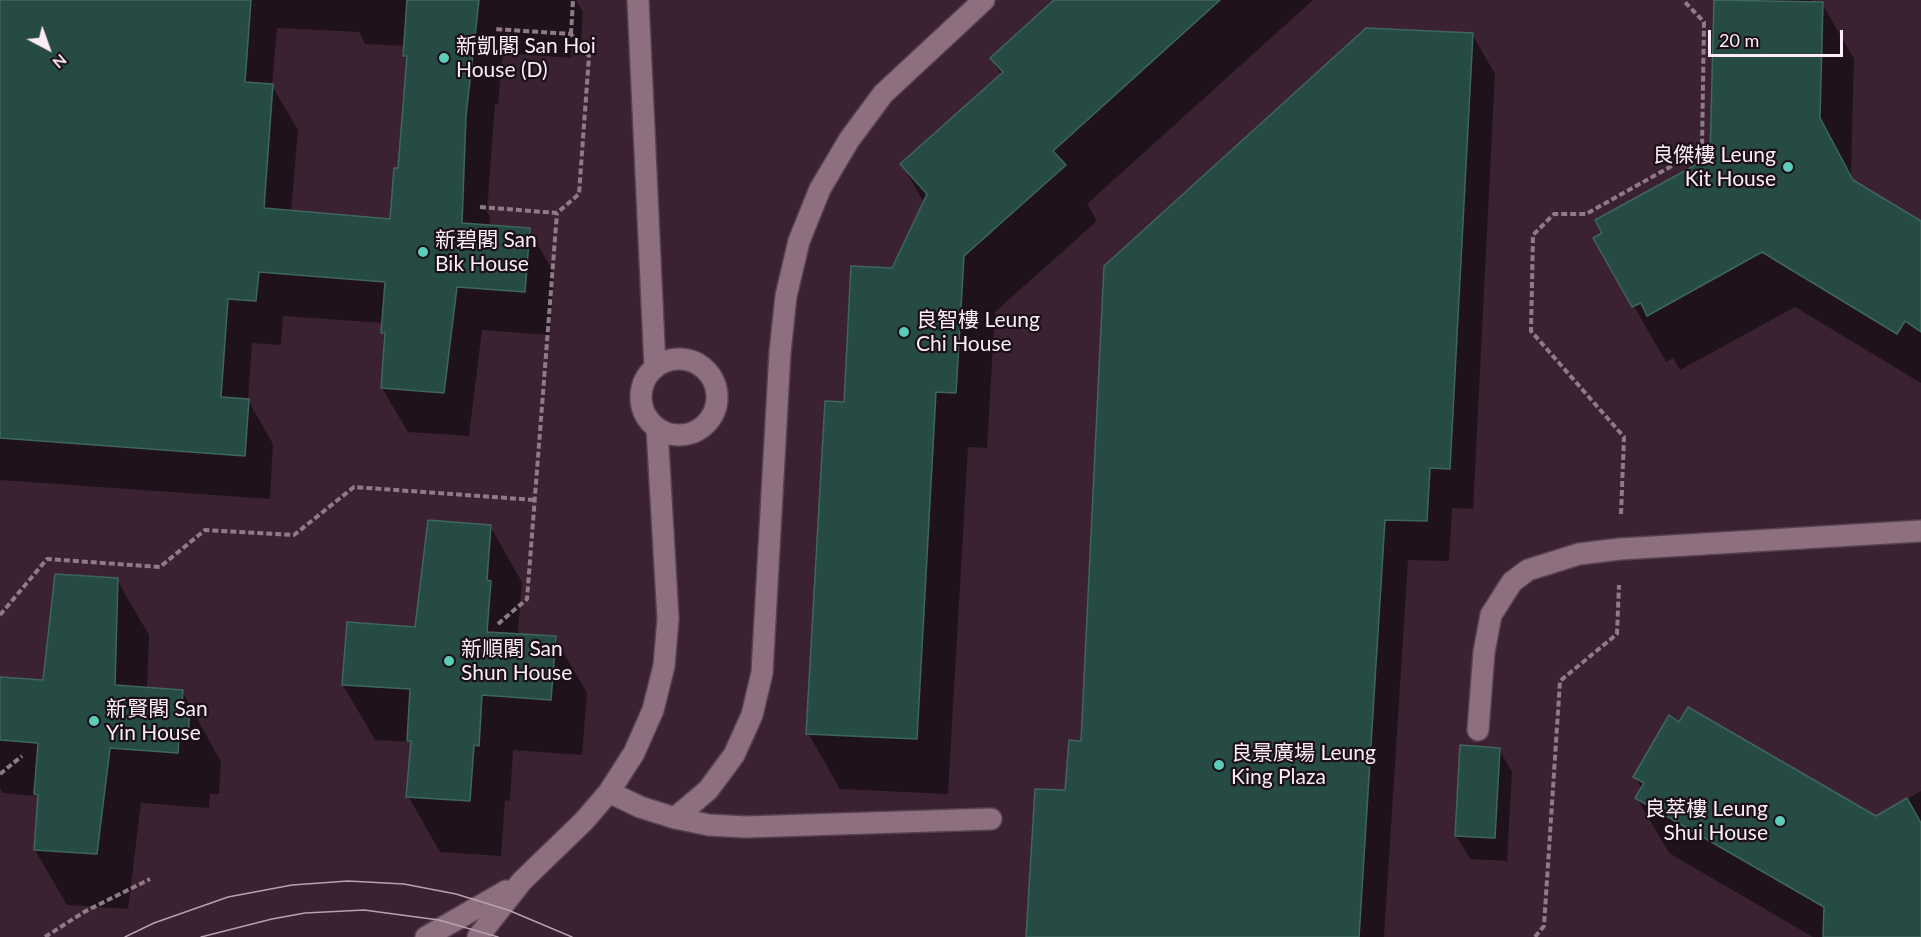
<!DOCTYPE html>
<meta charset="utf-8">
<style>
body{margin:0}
#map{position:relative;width:1921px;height:937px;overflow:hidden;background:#3b2232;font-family:Lato,sans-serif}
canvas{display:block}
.north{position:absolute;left:18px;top:18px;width:60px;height:60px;-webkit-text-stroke:4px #1b1017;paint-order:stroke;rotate:139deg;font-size:16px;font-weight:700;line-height:24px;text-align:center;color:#feedf7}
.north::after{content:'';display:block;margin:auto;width:21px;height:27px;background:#feedf7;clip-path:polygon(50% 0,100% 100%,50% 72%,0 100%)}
.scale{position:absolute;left:1708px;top:30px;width:135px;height:27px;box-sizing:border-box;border:3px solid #feedf7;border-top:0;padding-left:8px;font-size:18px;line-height:21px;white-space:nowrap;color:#feedf7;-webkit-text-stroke:4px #1b1017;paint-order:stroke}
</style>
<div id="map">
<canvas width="1921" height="937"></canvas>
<div class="north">N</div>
<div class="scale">20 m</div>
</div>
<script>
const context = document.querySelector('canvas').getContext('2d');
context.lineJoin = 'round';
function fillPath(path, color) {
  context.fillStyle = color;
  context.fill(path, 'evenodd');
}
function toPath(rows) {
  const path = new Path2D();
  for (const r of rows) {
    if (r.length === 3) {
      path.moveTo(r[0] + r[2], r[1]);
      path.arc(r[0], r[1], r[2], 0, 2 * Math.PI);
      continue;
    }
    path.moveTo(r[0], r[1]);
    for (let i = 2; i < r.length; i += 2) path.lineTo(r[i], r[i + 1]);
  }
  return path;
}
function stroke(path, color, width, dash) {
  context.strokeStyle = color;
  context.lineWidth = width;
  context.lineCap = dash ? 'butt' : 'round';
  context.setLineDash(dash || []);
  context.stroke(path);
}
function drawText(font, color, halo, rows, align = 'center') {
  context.font = font + ' Lato,"Noto Sans TC",sans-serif';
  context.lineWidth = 4.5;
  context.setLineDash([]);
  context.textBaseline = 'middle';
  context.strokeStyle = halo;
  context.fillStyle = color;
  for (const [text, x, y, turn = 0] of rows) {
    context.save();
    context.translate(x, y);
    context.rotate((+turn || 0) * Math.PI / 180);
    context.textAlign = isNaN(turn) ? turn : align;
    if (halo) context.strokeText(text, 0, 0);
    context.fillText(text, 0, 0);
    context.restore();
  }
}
const shadow = toPath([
 [0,0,576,0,583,12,581,44,572,44,571,58,503,53,498,104,495,104,487,212,490,217,489,227,529,230,554,273,550,335,482,330,469,436,408,432,382,388,386,339,383,332,384,323,283,316,281,345,252,343,248,400,273,444,270,499,0,480],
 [277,28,359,32,365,44,405,46,404,56,408,62,399,169,391,220,291,212,298,130,272,86],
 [1057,0,1313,0,1087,204,1097,221,995,312,987,448,968,447,948,794,840,789,808,733,845,404,893,269,924,203,902,164,1001,75,992,59],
 [1730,0,1812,0,1814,3,1822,3,1854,59,1851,175,1855,183,1921,223,1921,383,1795,307,1680,370,1673,358,1666,362,1595,238,1712,158],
 [1472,34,1495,74,1473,509,1452,508,1449,561,1408,560,1384,937,1027,937,1082,742],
 [490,526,522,582,518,631,521,635,555,638,587,693,582,755,513,750,510,801,505,800,501,856,440,852,408,796,412,747,410,742,375,740,343,685,417,628],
 [117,580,149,635,147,689,182,691,221,762,219,794,210,794,209,808,141,803,128,909,67,905,35,850,39,800,37,796,3,793,0,788,0,678,44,681],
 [1499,749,1512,772,1507,861,1470,859,1456,836],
 [1635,777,1875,817,1921,791,1921,937,1813,937,1669,853,1637,798,1642,789]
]);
const building = toPath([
 [0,0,251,0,245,82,273,84,264,208,390,219,394,168,398,168,407,56,403,56,407,0,479,0,466,116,462,223,530,228,525,292,457,287,444,393,381,388,385,333,381,333,385,282,259,272,256,301,228,299,221,397,249,399,245,456,0,438,0,0],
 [1054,0,1220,0,1053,151,1066,165,964,256,956,393,936,392,917,739,806,734,825,401,844,402,851,266,892,268,927,194,900,164,1003,72,990,58,1054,0],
 [1714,0,1823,2,1820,118,1853,180,1921,221,1921,332,1905,321,1897,334,1762,252,1647,316,1641,303,1632,307,1593,238,1602,233,1595,220,1710,157,1714,0],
 [1366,28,1473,33,1450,469,1430,468,1427,521,1385,520,1359,937,1026,937,1035,789,1065,790,1069,740,1081,741,1104,266,1366,28],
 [428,520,491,525,487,580,491,581,487,632,556,636,551,700,482,695,479,746,474,745,470,801,406,797,411,741,407,741,410,689,342,685,347,622,415,627,428,520],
 [55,574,118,578,115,685,183,690,182,704,190,705,188,739,179,738,178,753,110,748,97,854,34,850,38,795,34,794,38,743,0,740,0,677,43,680,55,574],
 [1688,707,1876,816,1907,798,1921,823,1921,937,1823,937,1824,907,1635,798,1644,783,1633,777,1669,715,1679,722,1688,707],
 [1460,745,1500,748,1495,838,1455,836,1460,745]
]);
const path = toPath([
 [571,34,573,0],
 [480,207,557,213,579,194,589,56,571,34,494,29],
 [1621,514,1624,437,1531,331,1533,235,1554,214,1586,214,1702,149,1704,22,1683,0],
 [0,615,47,559,160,567,205,530,294,535,354,487,535,500],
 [498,624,527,599,557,213],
 [0,774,22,756],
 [45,937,84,912,150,879],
 [1535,937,1544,926,1560,681,1617,634,1619,585]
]);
const lane = toPath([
 [638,0,655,367],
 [679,397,38],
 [1478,730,1484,652,1491,615,1512,582,1528,570,1579,554,1620,549,1921,531],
 [609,792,640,807,675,818,709,825,746,827,991,819],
 [675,818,708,790,734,755,752,715,762,673,780,352,786,296,799,241,820,189,849,140,883,94,984,0],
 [426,937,506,891],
 [478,937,522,881,584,821,609,792,634,753,653,710,664,666,668,619,657,429]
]);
const tram = toPath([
 [125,937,154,923,228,897,292,885,348,881,404,884,456,894,508,910,572,937],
 [201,937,272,919,305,913,364,910,439,920,498,937]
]);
const markers = [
 [444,58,6,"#5bcebb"],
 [1788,167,6,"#5bcebb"],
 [423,252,6,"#5bcebb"],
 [904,332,6,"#5bcebb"],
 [449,661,6,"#5bcebb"],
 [94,721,6,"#5bcebb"],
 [1219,765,6,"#5bcebb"],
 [1780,821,6,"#5bcebb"]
];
const poiNames = [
 ["新凱閣 San Hoi",456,46],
 ["House (D)",456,70],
 ["良傑樓 Leung",1776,155,"right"],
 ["Kit House",1776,179,"right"],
 ["新碧閣 San",435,240],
 ["Bik House",435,264],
 ["良智樓 Leung",916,320],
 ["Chi House",916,344],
 ["新順閣 San",461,649],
 ["Shun House",461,673],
 ["新賢閣 San",106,709],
 ["Yin House",106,733],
 ["良景廣場 Leung",1231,753],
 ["King Plaza",1231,777],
 ["良萃樓 Leung",1768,809,"right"],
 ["Shui House",1768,833,"right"]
];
fillPath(shadow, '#0007');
fillPath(building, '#254b44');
stroke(building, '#3f665e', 1.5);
stroke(lane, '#57414e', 24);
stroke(path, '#907a87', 4, [6, 3]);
stroke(lane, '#8d6f80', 21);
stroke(tram, '#b6a2ae', 1.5);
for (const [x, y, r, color] of markers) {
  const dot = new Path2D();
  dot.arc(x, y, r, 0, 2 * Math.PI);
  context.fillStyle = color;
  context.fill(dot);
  stroke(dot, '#1b1017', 2);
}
drawText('21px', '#feedf7', '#1b1017', poiNames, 'left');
</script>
